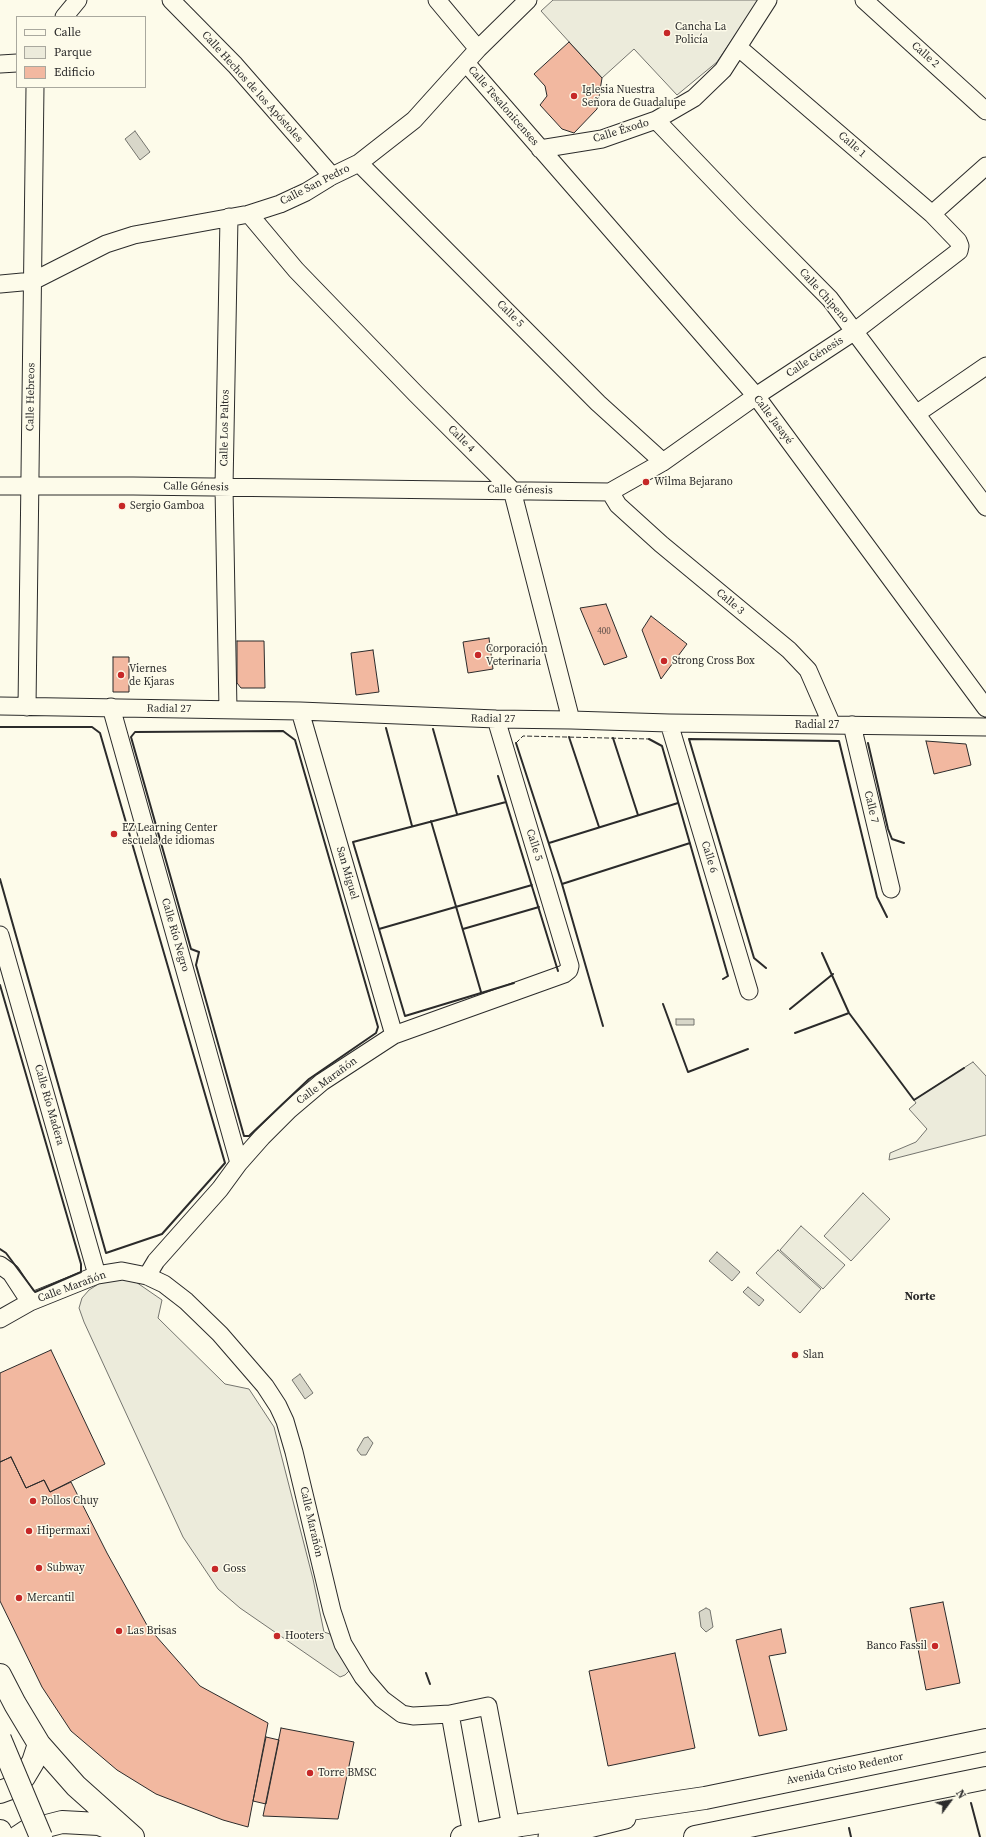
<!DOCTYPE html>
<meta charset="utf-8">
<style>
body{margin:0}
#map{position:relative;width:986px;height:1837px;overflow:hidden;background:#fdfbea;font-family:"Source Serif 4",serif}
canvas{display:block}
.legend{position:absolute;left:16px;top:16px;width:130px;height:72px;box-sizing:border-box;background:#fdfbea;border:1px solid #a9a89e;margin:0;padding:5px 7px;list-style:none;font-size:12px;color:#2b2b2b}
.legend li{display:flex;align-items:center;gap:8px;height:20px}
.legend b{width:20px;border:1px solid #a9a89e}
.north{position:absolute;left:930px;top:1781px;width:40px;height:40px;-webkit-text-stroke:3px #fdfbea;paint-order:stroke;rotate:58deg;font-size:11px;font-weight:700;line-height:16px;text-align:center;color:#2b2b2b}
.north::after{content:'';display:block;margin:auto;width:14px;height:18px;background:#2b2b2b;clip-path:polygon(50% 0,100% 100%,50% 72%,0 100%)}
</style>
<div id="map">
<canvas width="986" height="1837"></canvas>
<ul class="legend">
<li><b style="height:5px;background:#fdfbea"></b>Calle</li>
<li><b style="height:11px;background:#ecebdb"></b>Parque</li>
<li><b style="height:11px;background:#f2b8a0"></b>Edificio</li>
</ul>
<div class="north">N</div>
</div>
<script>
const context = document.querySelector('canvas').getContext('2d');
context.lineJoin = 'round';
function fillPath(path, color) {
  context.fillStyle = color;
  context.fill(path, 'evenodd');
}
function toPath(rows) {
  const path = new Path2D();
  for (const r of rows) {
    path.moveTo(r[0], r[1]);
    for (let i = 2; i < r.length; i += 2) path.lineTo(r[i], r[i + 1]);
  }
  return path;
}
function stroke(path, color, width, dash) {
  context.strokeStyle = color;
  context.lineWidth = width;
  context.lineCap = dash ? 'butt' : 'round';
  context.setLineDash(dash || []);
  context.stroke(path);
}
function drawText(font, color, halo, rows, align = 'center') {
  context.font = font + ' "Source Serif 4",serif';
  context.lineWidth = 3;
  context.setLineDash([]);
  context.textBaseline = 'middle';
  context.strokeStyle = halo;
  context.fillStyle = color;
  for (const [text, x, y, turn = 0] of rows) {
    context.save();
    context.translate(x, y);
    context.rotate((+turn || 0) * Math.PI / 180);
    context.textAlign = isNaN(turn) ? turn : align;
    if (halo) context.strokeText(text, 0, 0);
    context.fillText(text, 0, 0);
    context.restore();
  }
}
const green = toPath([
 [553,0,759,0,717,62,677,95,634,49,602,78,541,11,553,0],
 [973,1062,986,1076,986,1135,889,1160,890,1153,916,1142,927,1129,909,1109,916,1103,914,1100,973,1062],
 [863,1193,890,1219,851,1261,824,1236,863,1193],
 [801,1226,845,1265,823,1289,780,1250,801,1226],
 [778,1250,821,1289,800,1313,756,1273,778,1250],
 [111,1276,133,1280,162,1300,158,1318,225,1384,249,1389,274,1427,313,1579,324,1632,330,1634,350,1670,345,1675,340,1677,240,1608,218,1589,183,1537,84,1322,79,1308,82,1298,89,1290,111,1276]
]);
const water = toPath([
 [135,131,150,152,140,160,125,139,135,131],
 [676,1019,694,1019,694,1025,676,1025,676,1019],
 [717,1252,740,1272,732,1281,709,1261,717,1252],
 [748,1287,764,1300,759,1306,743,1292,748,1287],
 [300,1374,313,1393,305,1399,292,1380,300,1374],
 [368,1437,373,1443,366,1455,361,1455,357,1450,364,1438,368,1437],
 [706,1608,710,1610,713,1627,706,1632,701,1627,699,1612,706,1608]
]);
const building = toPath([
 [569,42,602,78,597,109,574,133,562,129,540,105,547,96,545,86,534,74,569,42],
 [606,604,627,657,604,665,580,608,606,604],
 [651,616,687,644,661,679,642,630,651,616],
 [489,638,493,669,468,673,463,642,489,638],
 [237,641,264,641,265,688,241,688,237,683,237,641],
 [373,650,379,692,356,695,351,653,373,650],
 [113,657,129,657,129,692,113,692,113,657],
 [926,741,966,744,971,765,934,774,926,741],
 [51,1350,105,1464,50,1492,44,1480,26,1488,11,1457,0,1462,0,1373,51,1350],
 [11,1457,26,1488,44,1480,50,1492,71,1482,107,1553,148,1627,200,1686,268,1723,248,1827,223,1820,156,1794,117,1770,71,1731,42,1687,0,1601,0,1462,11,1457],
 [943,1602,960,1683,926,1690,910,1608,943,1602],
 [781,1629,786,1653,769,1656,787,1730,759,1736,736,1640,781,1629],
 [675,1653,695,1748,608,1766,589,1671,675,1653],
 [281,1728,354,1742,338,1819,263,1816,281,1728],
 [266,1737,279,1740,266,1804,253,1801,266,1737]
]);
const minor = toPath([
 [171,0,235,65,332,176],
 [437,0,478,49],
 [864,0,986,111],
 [64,17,78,0],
 [466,63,756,396,986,708],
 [0,64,17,63],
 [656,120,746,214,830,299,986,507],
 [540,149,602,139,656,120,694,98,723,70,768,0],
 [359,163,598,403,663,462],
 [249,214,296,270,416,394,512,490,571,720],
 [932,214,986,166],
 [0,284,33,281,106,244,134,235,249,214,280,204,306,192,332,176,359,163,414,120,478,49,528,0],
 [916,414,986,366],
 [0,486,133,486,610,492,663,462,756,396,855,331,959,251,960,246,958,241,932,214,739,48],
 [610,492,618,505,661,544,789,650,808,670,832,725],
 [0,706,300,711,496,719,571,720,669,723,986,727],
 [27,707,35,87],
 [111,707,239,1163],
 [228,710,224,487,229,217],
 [300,711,394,1035],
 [669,723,749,991],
 [852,725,891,889],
 [0,935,97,1275],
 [0,1265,11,1273,30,1302],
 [147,1276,156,1261,220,1189,239,1163,262,1137,289,1110,322,1082,394,1035,564,974,569,970,570,966,496,719],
 [0,1319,30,1302,97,1275,122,1271,147,1276,164,1284,186,1301,220,1334,265,1386,278,1406,285,1421,294,1452,332,1611,343,1644,363,1677,382,1699,402,1714,413,1716,450,1714,488,1706,511,1827],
 [450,1714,472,1835]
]);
const major = toPath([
 [549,1837,625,1818]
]);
const highway = toPath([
 [0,1675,15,1704,39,1744,76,1786,133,1837],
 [0,1792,11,1788,24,1777,33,1762,39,1744],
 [0,1831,3,1837],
 [18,1837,27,1831,62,1822,99,1824,122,1833],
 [462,1837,521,1825,705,1798,986,1740],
 [695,1837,986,1778]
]);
const highwayBridge = toPath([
 [0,1739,41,1837]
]);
const fence = toPath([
 [516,743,523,736,649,739]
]);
const wall = toPath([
 [0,727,92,727,100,733,225,1163,162,1234,106,1253,0,879],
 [386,728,412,826],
 [433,729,457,814],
 [283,731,295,740,378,1027,376,1033,309,1079,249,1136,244,1136,196,965,199,952,191,949,131,737,135,732,283,731],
 [569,737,599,827],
 [613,738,638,815],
 [649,739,662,746,728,976,723,979],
 [516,743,562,884,603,1026],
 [868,743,888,829,892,839,904,843],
 [498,776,558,971],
 [506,802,353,842,405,1016,514,983],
 [431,821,481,992],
 [549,843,678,803],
 [562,884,690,843],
 [379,929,532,885],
 [463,929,539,907],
 [822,953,849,1013,914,1100,964,1068],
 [766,968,754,958,689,739,839,741,877,897,887,917],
 [0,985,81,1264,81,1272,35,1292,6,1253,0,1249],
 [663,1004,688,1072,748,1049],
 [790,1009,833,974],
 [795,1033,849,1013],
 [426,1673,430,1684],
 [971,1803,980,1837],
 [849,1828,851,1837]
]);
const markers = [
 [667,33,4,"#c62828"],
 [574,96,4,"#c62828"],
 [646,482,4,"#c62828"],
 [122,506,4,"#c62828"],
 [478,655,4,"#c62828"],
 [664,661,4,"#c62828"],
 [121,675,4,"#c62828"],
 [114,834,4,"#c62828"],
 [795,1355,4,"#c62828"],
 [33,1501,4,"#c62828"],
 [29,1531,4,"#c62828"],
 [39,1568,4,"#c62828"],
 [215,1569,4,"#c62828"],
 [19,1598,4,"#c62828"],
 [119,1631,4,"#c62828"],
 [277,1636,4,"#c62828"],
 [935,1646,4,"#c62828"],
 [310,1773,4,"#c62828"]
];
const numberNames = [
 ["400",604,632]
];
const poiNames = [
 ["Cancha La",675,27],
 ["Policía",675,40],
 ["Iglesia Nuestra",582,90],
 ["Señora de Guadalupe",582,103],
 ["Wilma Bejarano",654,482],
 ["Sergio Gamboa",130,506],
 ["Corporación",486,649],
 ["Veterinaria",486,662],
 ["Strong Cross Box",672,661],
 ["Viernes",129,669],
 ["de Kjaras",129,682],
 ["EZ Learning Center",122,828],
 ["escuela de idiomas",122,841],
 ["Slan",803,1355],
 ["Pollos Chuy",41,1501],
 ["Hipermaxi",37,1531],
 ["Subway",47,1568],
 ["Goss",223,1569],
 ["Mercantil",27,1598],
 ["Las Brisas",127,1631],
 ["Hooters",285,1636],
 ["Banco Fassil",927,1646,"right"],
 ["Torre BMSC",318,1773]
];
const streetNames = [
 ["Calle 2",925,55,42],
 ["Calle Hechos de los Apóstoles",252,87,48],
 ["Calle Tesalonicenses",503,106,49],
 ["Calle Éxodo",621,131,-17],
 ["Calle 1",852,145,41],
 ["Calle San Pedro",315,185,-27],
 ["Calle Chipeno",824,296,48],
 ["Calle 5",510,314,45],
 ["Calle Génesis",815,357,-33],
 ["Calle Hebreos",31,397,-89],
 ["Calle Jasayé",773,420,53],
 ["Calle Los Paltos",225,428,-89],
 ["Calle 4",461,439,45],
 ["Calle Génesis",196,487,1],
 ["Calle Génesis",520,490,1],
 ["Calle 3",730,602,40],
 ["Radial 27",169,709,1],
 ["Radial 27",493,719,1],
 ["Radial 27",817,725],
 ["Calle 7",871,807,77],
 ["Calle 5",534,845,73],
 ["Calle 6",709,857,73],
 ["San Miguel",347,873,74],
 ["Calle Río Negro",175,935,74],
 ["Calle Marañón",327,1081,-36],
 ["Calle Río Madera",49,1105,74],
 ["Calle Marañón",72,1287,-20],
 ["Calle Marañón",311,1522,77],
 ["Avenida Cristo Redentor",845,1769,-12]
];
const neighbourhoodNames = [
 ["Norte",920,1297]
];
fillPath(green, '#ecebdb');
stroke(green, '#74746e', 1);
fillPath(water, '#d8d7c9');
stroke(water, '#74746e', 1);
fillPath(building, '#f2b8a0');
stroke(building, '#2b2b2b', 1);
stroke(minor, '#2b2b2b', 19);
stroke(major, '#2b2b2b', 23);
stroke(highway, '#2b2b2b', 24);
stroke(minor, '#fdfbea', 17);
stroke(major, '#fdfbea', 21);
stroke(highway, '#fdfbea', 22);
stroke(highwayBridge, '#2b2b2b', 24, []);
stroke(highwayBridge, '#fdfbea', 22);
stroke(fence, '#2b2b2b', 1, [5, 2]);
stroke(wall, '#2b2b2b', 2);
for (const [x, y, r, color] of markers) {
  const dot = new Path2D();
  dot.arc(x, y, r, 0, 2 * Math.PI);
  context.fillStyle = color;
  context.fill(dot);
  stroke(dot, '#fdfbea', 1.5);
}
drawText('9px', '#5d4e48', null, numberNames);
drawText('11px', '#2b2b2b', '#fdfbea', poiNames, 'left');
drawText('11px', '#2b2b2b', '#fdfbea', streetNames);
drawText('bold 12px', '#2b2b2b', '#fdfbea', neighbourhoodNames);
</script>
